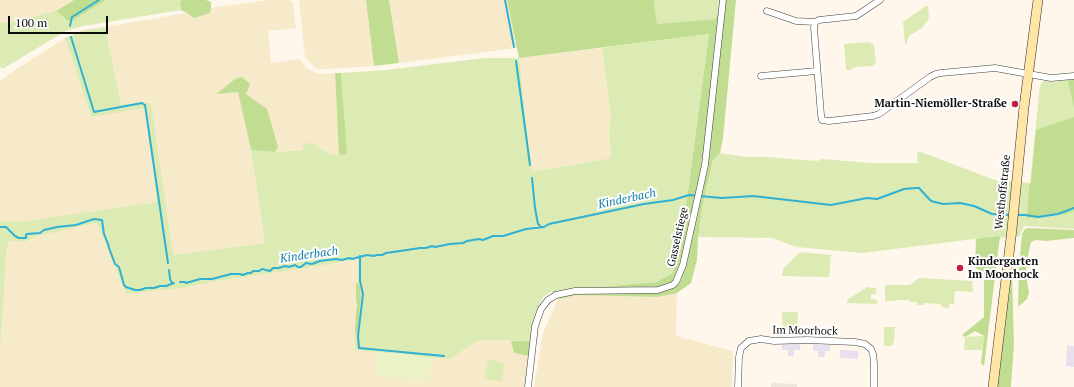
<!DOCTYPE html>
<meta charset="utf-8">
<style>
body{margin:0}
#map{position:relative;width:1074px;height:387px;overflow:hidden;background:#fff7eb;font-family:"PT Serif",serif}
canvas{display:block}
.scale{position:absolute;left:8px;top:16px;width:100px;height:18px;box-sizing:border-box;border:2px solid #0c0c0c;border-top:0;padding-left:5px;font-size:12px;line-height:14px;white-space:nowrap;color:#0c0c0c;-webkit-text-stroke:3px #fff;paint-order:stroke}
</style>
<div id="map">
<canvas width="1074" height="387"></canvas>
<div class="scale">100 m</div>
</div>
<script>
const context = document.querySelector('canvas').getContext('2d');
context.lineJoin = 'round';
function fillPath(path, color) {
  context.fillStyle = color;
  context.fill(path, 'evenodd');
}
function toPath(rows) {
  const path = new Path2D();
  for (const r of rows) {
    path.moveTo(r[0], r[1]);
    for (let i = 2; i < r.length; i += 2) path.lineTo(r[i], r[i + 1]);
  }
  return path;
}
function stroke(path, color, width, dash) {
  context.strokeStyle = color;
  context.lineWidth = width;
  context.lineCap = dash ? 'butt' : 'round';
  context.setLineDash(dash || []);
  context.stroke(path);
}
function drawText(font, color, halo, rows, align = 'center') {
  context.font = font + ' "PT Serif",serif';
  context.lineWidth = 4;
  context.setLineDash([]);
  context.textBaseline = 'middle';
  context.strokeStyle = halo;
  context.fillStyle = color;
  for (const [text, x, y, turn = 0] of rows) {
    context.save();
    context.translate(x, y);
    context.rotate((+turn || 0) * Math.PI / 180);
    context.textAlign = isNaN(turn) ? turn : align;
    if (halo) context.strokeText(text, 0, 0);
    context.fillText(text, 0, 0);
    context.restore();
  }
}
const industrial = toPath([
 [782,343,800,344,800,350,794,350,794,356,788,356,788,350,782,350],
 [813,344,830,345,830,351,825,351,825,357,818,357,818,351,813,351],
 [1067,345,1074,346,1074,367,1066,366],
 [840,350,858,351,858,359,840,358]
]);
const farmland = toPath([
 [0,0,74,0,56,11,16,21,0,23],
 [268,0,289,0,293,3,296,28,268,31,271,63,300,59,306,68,314,72,321,74,335,73,339,155,327,153,313,143,304,150,275,152,278,147,245,94,242,77,235,79,217,93,238,92,251,150,265,243,172,255,151,103,121,104,105,27,187,13,210,13,211,8],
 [299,0,366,0,374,66,327,69,317,69,311,64,305,57],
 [389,0,507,0,517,48,399,63],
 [65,38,91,117,145,107,157,202,19,223,0,221,0,81,9,74],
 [602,48,611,118,609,128,611,158,532,172,519,58],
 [97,223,126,294,183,288,217,281,295,270,358,259,358,282,356,285,356,301,357,305,356,311,355,331,355,350,376,352,374,375,428,381,432,358,450,359,479,340,511,341,514,353,529,356,526,387,0,387,0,342,1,342,6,254,9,241,24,242,38,236],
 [677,293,676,336,733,351,732,387,534,387,543,333,558,299,577,295,657,297]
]);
const green = toPath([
 [106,0,182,0,180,3,181,10,83,26,66,31,2,69,0,66,0,23,16,21,56,11,68,21,73,20],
 [654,0,722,0,722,6,715,19,657,24],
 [926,6,928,6,929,17,928,20,922,28,909,36,906,44,905,44,903,22],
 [105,27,121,104,151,103,173,255,265,243,251,150,275,152,304,150,303,144,313,143,327,153,339,155,346,154,341,73,386,70,485,58,519,58,532,172,611,158,609,128,611,118,602,48,709,34,687,199,673,273,656,282,552,291,543,297,534,317,530,341,479,340,450,359,432,358,389,353,355,350,355,336,358,331,361,297,360,286,358,282,358,259,295,270,217,281,183,288,126,294,97,223,38,236,24,242,9,241,6,254,1,342,0,342,0,221,19,222,157,202,145,108,91,117,65,38,84,30],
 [869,42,874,45,876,62,874,65,872,66,854,67,850,70,846,70,844,44],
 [1074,79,1074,229,1024,226,1019,237,974,239,862,253,797,247,772,238,698,237,703,203,713,160,720,153,746,157,765,157,817,161,822,159,870,163,918,163,917,152,921,152,1000,182,1005,181,1030,183,1040,85,1043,82,1045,81,1051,82],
 [800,252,831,255,829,277,782,276,783,269],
 [919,278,972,281,973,292,955,291,954,304,949,304,949,308,941,307,941,304,924,303,924,305,917,305,917,302,910,302,910,300,897,300,897,301,885,301,885,285,910,285],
 [867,287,876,288,876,294,871,294,871,299,877,300,877,304,847,303,847,300],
 [782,312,798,312,797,327,783,327],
 [884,327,895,327,894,341,892,346,884,346],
 [984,336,982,350,964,350,965,337],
 [489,359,505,364,501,382,484,378]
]);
const forest = toPath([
 [74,0,106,0,73,20,68,21,56,11],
 [182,0,206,0,211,2,211,8,210,13,194,18,187,13,181,10,180,3],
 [366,0,389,0,399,63,374,66],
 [507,0,654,0,657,24,715,19,722,6,722,0,736,0,723,138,720,153,713,160,703,203,698,237,697,260,691,283,677,293,657,297,577,295,558,299,552,291,656,282,673,273,687,199,709,34,519,58],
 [335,73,341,73,347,154,339,155],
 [242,77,250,84,246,94,267,109,278,147,275,152,251,150,238,92,216,94,235,79],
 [1074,79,1074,108,1068,80],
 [1074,117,1074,211,1065,214,1027,218,1029,186,1031,183,1036,130],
 [1016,225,1017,225,1012,274,1014,344,1011,387,997,387],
 [1028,228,1074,230,1074,238,1046,241,1036,240,1031,242,1026,264,1027,281,1029,292,1027,299,1018,307,1019,268,1022,234,1025,229],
 [1000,236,984,366,981,363,984,336,975,331,965,337,962,335,984,317,984,272,977,269,975,267,976,239],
 [358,282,360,286,361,297,358,331,355,336,355,331,356,311,357,305,356,301,356,285],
 [511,341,530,341,529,356,514,353]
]);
const pitch = toPath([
 [376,352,432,358,428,381,374,375]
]);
const plaza = toPath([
 [771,383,797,384,797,387,771,387]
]);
const stream = toPath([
 [505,0,514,47],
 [70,26,72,17,99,0],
 [71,37,94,112,142,103,145,105,168,263],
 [516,61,530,165],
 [532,178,535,208,538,224,541,227],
 [1017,215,1025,215,1038,217,1058,214,1074,208],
 [0,227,6,227,15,236,19,238,26,238,26,235,27,234,40,233,44,230,57,227,76,225,94,219,102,220,104,234,108,244,109,248,115,264,119,267,124,285,126,287,135,290,140,290,146,288,154,288,160,286,166,286,174,283],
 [360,256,360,281,363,294,358,336,359,348,444,356],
 [169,270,170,279,172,283],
 [180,282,185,282,186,283,200,279,212,279,231,274,240,274,243,275,248,273,251,273,253,271,259,271,262,269,270,271,273,268,279,268,285,266,289,267,295,265,298,267,301,267,306,263,312,264,320,261,336,259,342,260,349,258,352,259,367,255,374,256,377,255,382,255,386,253,407,250,420,248,426,248,432,246,435,247,450,244,463,243,467,241,479,239,483,240,493,236,503,236,526,229,544,227,549,224,644,204,673,200,689,195,722,198,753,196,831,205,867,198,877,199,904,189,916,188,919,188,931,201,943,204,960,203,974,206,992,214,1010,215]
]);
const street = toPath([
 [880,0,856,16,819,20,815,22,814,28,821,115,822,120,829,121,873,116,879,114,930,77,936,74,941,73,995,68,1051,78,1074,76],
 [767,11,796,21,815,22],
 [761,76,817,71],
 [528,387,535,326,541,309,548,300,556,295,575,291,658,290,673,285,676,282,683,265,705,165,723,0],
 [738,387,739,357,741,348,749,341,761,339,774,341,807,340,855,342,865,344,871,349,873,354,874,363,874,387]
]);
const secondary = toPath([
 [993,387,1012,229,1024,107,1038,0]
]);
const markers = [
 [1015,104,4,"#c31d44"],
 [960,268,4,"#c31d44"]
];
const poiNames = [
 ["Martin-Niemöller-Straße",1007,104],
 ["Kindergarten",968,262,"left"],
 ["Im Moorhock",968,275,"left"]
];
const streetNames = [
 ["Westhoffstraße",1003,192,-84],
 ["Gasselstiege",678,237,-77],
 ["Im Moorhock",805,331,1]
];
const waterNames = [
 ["Kinderbach",627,199,-12],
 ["Kinderbach",309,255,-8]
];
fillPath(industrial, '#e8e0ec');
fillPath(farmland, '#f6eaca');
fillPath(green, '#dbebb3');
fillPath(forest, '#c1dd92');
fillPath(pitch, '#ebf2c5');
fillPath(plaza, '#efe6db');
stroke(stream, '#30b1d4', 2);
stroke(street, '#3f3f3f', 7);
stroke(secondary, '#2e2e2e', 10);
stroke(street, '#fff', 6);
stroke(secondary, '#ffe5a6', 9);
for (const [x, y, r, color] of markers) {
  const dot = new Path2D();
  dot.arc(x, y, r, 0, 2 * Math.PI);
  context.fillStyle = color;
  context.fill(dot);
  stroke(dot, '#fff', 1.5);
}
drawText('bold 11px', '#0c0c0c', '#fff', poiNames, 'right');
drawText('11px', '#0c0c0c', '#fff', streetNames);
drawText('italic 12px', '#107ea4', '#fff', waterNames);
</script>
